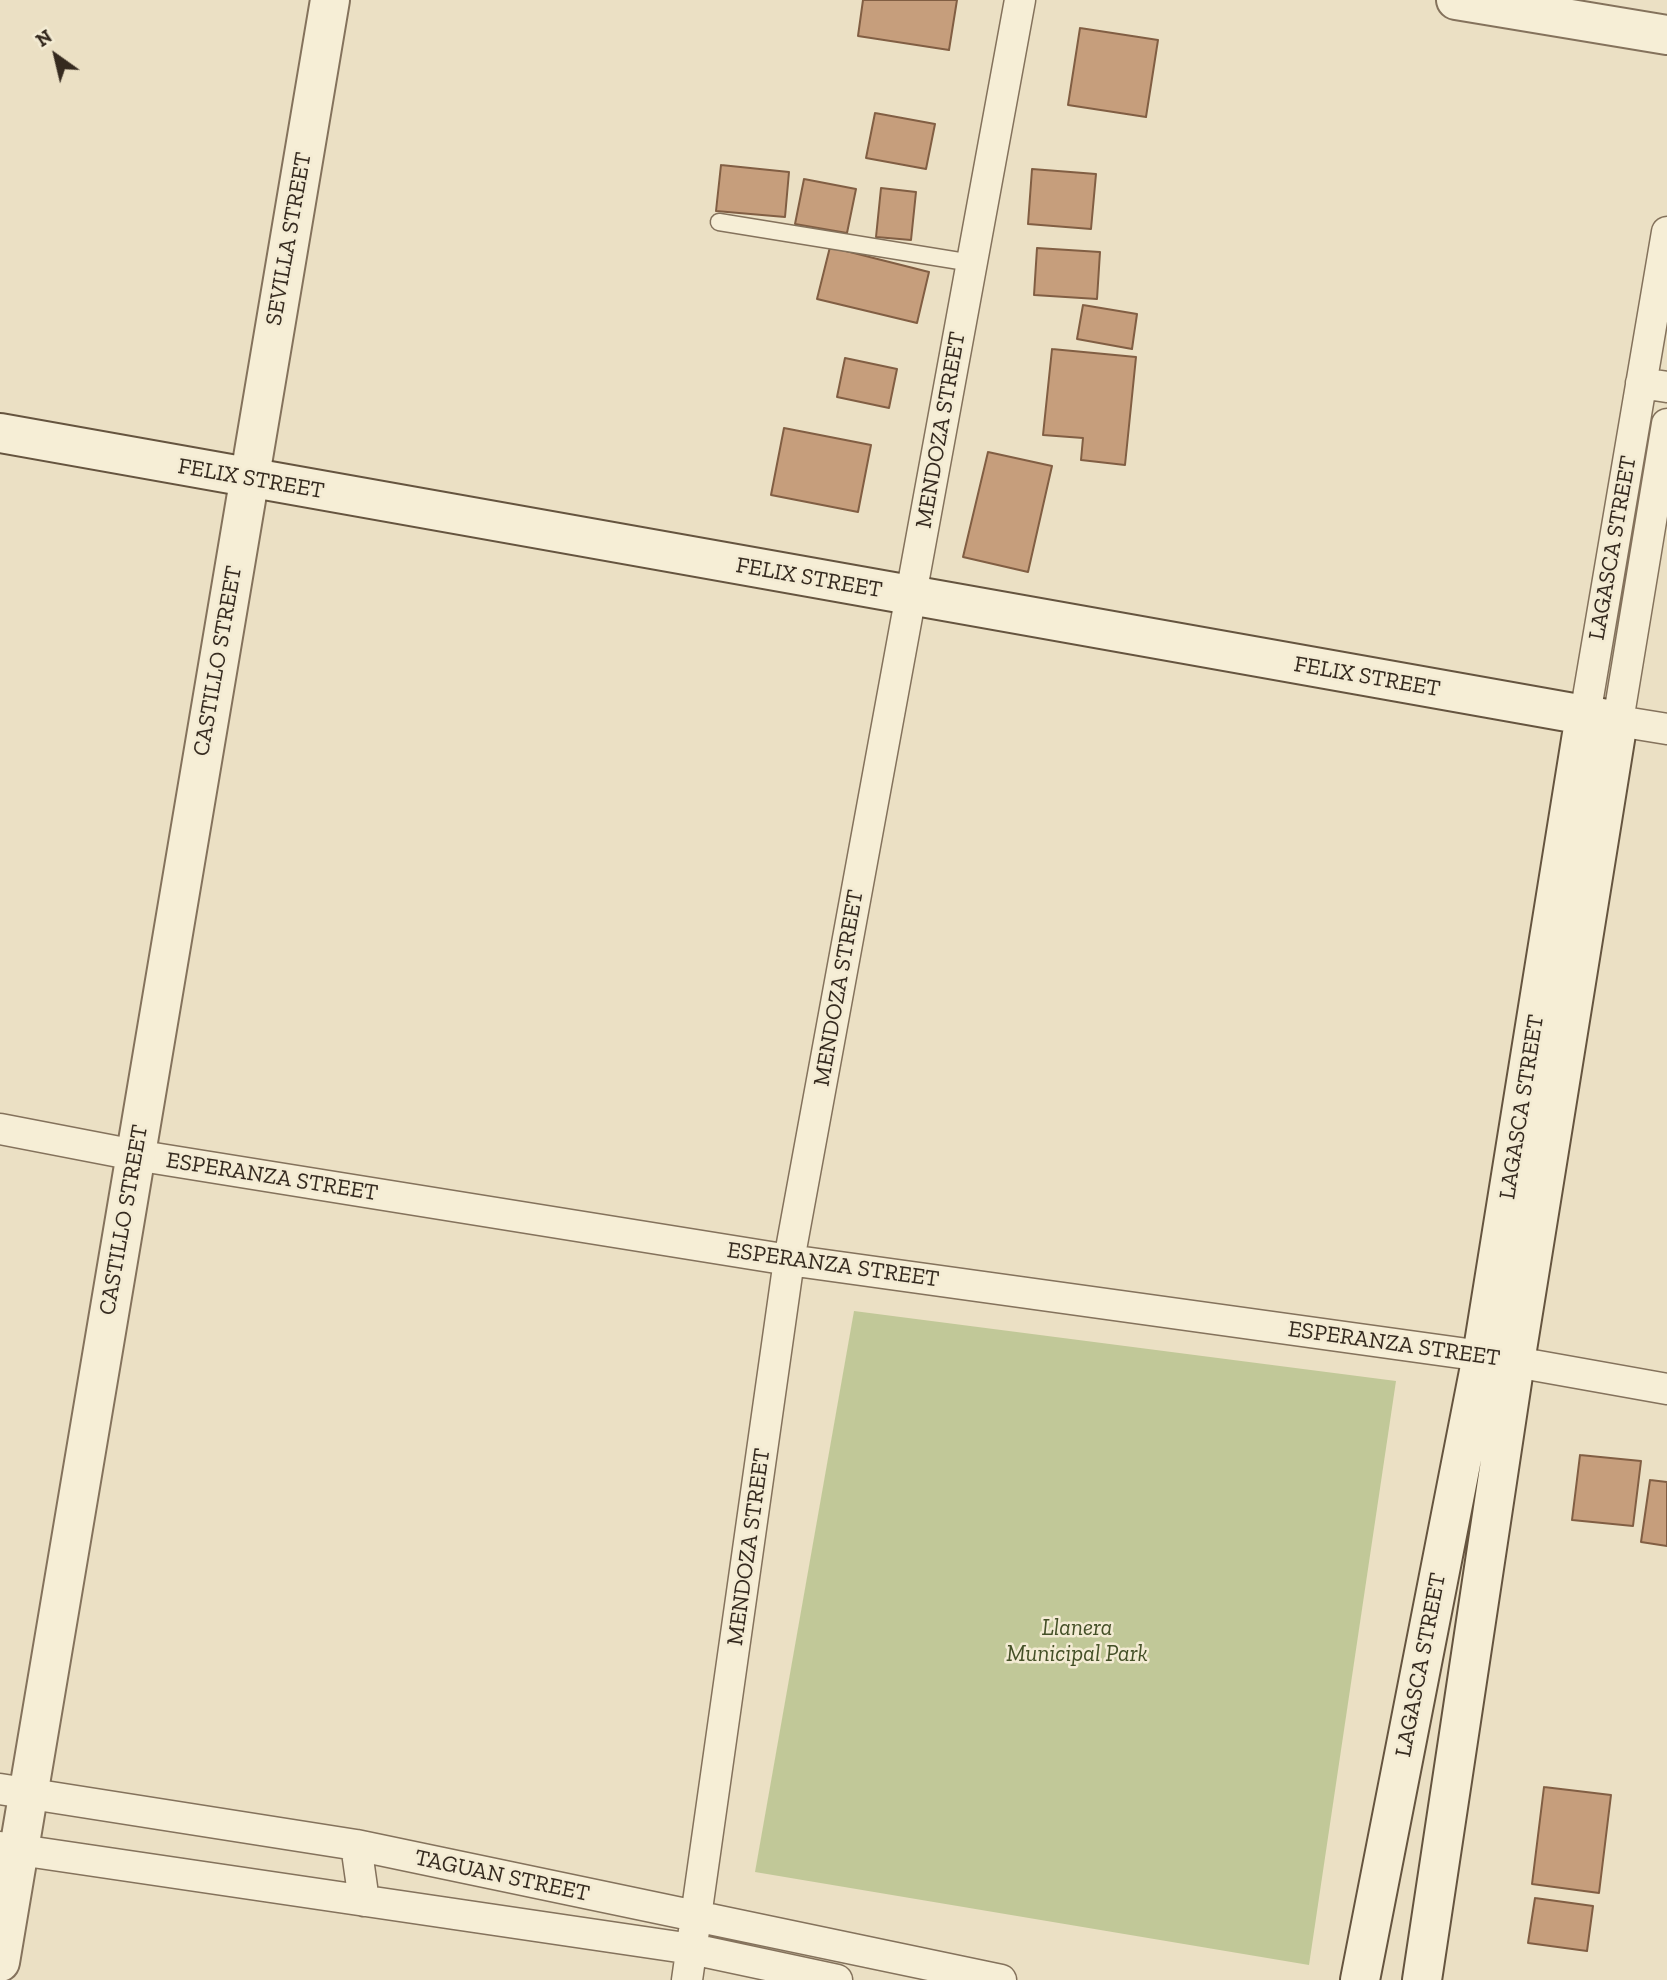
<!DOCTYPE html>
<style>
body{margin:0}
#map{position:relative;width:1667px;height:1980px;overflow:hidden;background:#ebe0c4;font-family:"Zilla Slab",serif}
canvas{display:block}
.north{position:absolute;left:21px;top:21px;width:70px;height:70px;-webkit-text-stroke:5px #f3ebd3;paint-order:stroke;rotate:326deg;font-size:19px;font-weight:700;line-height:28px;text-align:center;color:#352a1f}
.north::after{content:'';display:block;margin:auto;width:24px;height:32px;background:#352a1f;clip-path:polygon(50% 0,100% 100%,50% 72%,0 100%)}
</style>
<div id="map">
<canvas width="1667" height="1980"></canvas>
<div class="north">N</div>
</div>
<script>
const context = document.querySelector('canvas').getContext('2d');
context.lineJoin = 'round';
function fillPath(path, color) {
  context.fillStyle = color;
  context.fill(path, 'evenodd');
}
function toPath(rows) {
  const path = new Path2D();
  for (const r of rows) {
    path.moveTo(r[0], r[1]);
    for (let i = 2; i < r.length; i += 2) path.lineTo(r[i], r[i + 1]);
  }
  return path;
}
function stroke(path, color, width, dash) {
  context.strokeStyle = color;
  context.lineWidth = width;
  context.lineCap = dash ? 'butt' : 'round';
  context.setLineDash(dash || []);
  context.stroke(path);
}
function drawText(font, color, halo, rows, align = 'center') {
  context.font = font + ' "Zilla Slab",serif';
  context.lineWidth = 5;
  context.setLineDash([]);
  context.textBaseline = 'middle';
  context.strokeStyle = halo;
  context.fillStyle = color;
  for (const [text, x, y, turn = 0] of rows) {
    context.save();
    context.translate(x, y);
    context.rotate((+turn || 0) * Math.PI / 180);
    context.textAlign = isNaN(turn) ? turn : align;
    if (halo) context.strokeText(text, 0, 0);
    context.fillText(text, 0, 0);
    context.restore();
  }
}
const green = toPath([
 [854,1311,1396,1381,1309,1965,755,1872]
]);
const building = toPath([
 [863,0,957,0,949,50,858,36,863,0],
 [1080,28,1158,40,1146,117,1068,105,1080,28],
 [875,113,935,124,926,169,866,158,875,113],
 [721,165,789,172,785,217,716,211,721,165],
 [1032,169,1096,174,1091,229,1028,224,1032,169],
 [804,179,856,189,847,233,795,224,804,179],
 [881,188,916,192,911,240,876,237,881,188],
 [830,247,929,272,917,323,817,299,830,247],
 [1037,248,1100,252,1097,299,1034,295,1037,248],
 [1083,305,1137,314,1132,349,1077,339,1083,305],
 [1052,349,1136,357,1125,465,1081,460,1083,438,1043,435,1052,349],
 [845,358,897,369,889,408,837,397,845,358],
 [784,428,871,445,858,512,771,495,784,428],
 [988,452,1052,466,1028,572,963,557,988,452],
 [1580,1455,1641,1461,1633,1526,1572,1520,1580,1455],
 [1650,1480,1667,1482,1667,1546,1641,1542,1650,1480],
 [1544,1787,1611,1795,1599,1893,1532,1884,1544,1787],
 [1535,1898,1593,1906,1587,1951,1528,1943,1535,1898]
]);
const service = toPath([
 [719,222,972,263]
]);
const minor = toPath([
 [1641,383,1667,387],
 [1667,424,1618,721,1667,729],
 [1585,715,1667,232],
 [0,1129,135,1155,789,1260,1482,1356,1667,1389],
 [0,1789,356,1845,1001,1980],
 [356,1845,364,1901],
 [0,1847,692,1949,837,1980],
 [687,1980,789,1260,1020,0]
]);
const tertiary = toPath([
 [1456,0,1667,35],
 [0,1962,330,0]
]);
const secondary = toPath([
 [0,433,1618,721,1515,1362,1422,1980],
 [1360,1980,1482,1356,1585,715]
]);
const streetNames = [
 ["SEVILLA STREET",289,239,-80],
 ["MENDOZA STREET",941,430,-80],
 ["FELIX STREET",251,479,10],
 ["LAGASCA STREET",1613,548,-80],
 ["FELIX STREET",809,578,10],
 ["CASTILLO STREET",218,661,-80],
 ["FELIX STREET",1367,677,10],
 ["MENDOZA STREET",839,988,-80],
 ["LAGASCA STREET",1522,1107,-81],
 ["ESPERANZA STREET",272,1177,9],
 ["CASTILLO STREET",124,1220,-80],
 ["ESPERANZA STREET",833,1265,8],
 ["ESPERANZA STREET",1394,1344,8],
 ["MENDOZA STREET",749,1547,-82],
 ["LAGASCA STREET",1421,1665,-79],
 ["TAGUAN STREET",502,1876,12]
];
const parkNames = [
 ["Llanera",1077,1628],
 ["Municipal Park",1077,1654]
];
fillPath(green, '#c1c898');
fillPath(building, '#c69e7c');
stroke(building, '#815e43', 2);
stroke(service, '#84725c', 19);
stroke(minor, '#84725c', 33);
stroke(tertiary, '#84725c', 42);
stroke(secondary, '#65543f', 42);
stroke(service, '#f6eed6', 16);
stroke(minor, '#f6eed6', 30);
stroke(tertiary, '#f6eed6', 38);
stroke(secondary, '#f6eed6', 38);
drawText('23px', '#352a1f', '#f3ebd3', streetNames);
drawText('italic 23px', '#445027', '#f3ebd3', parkNames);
</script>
